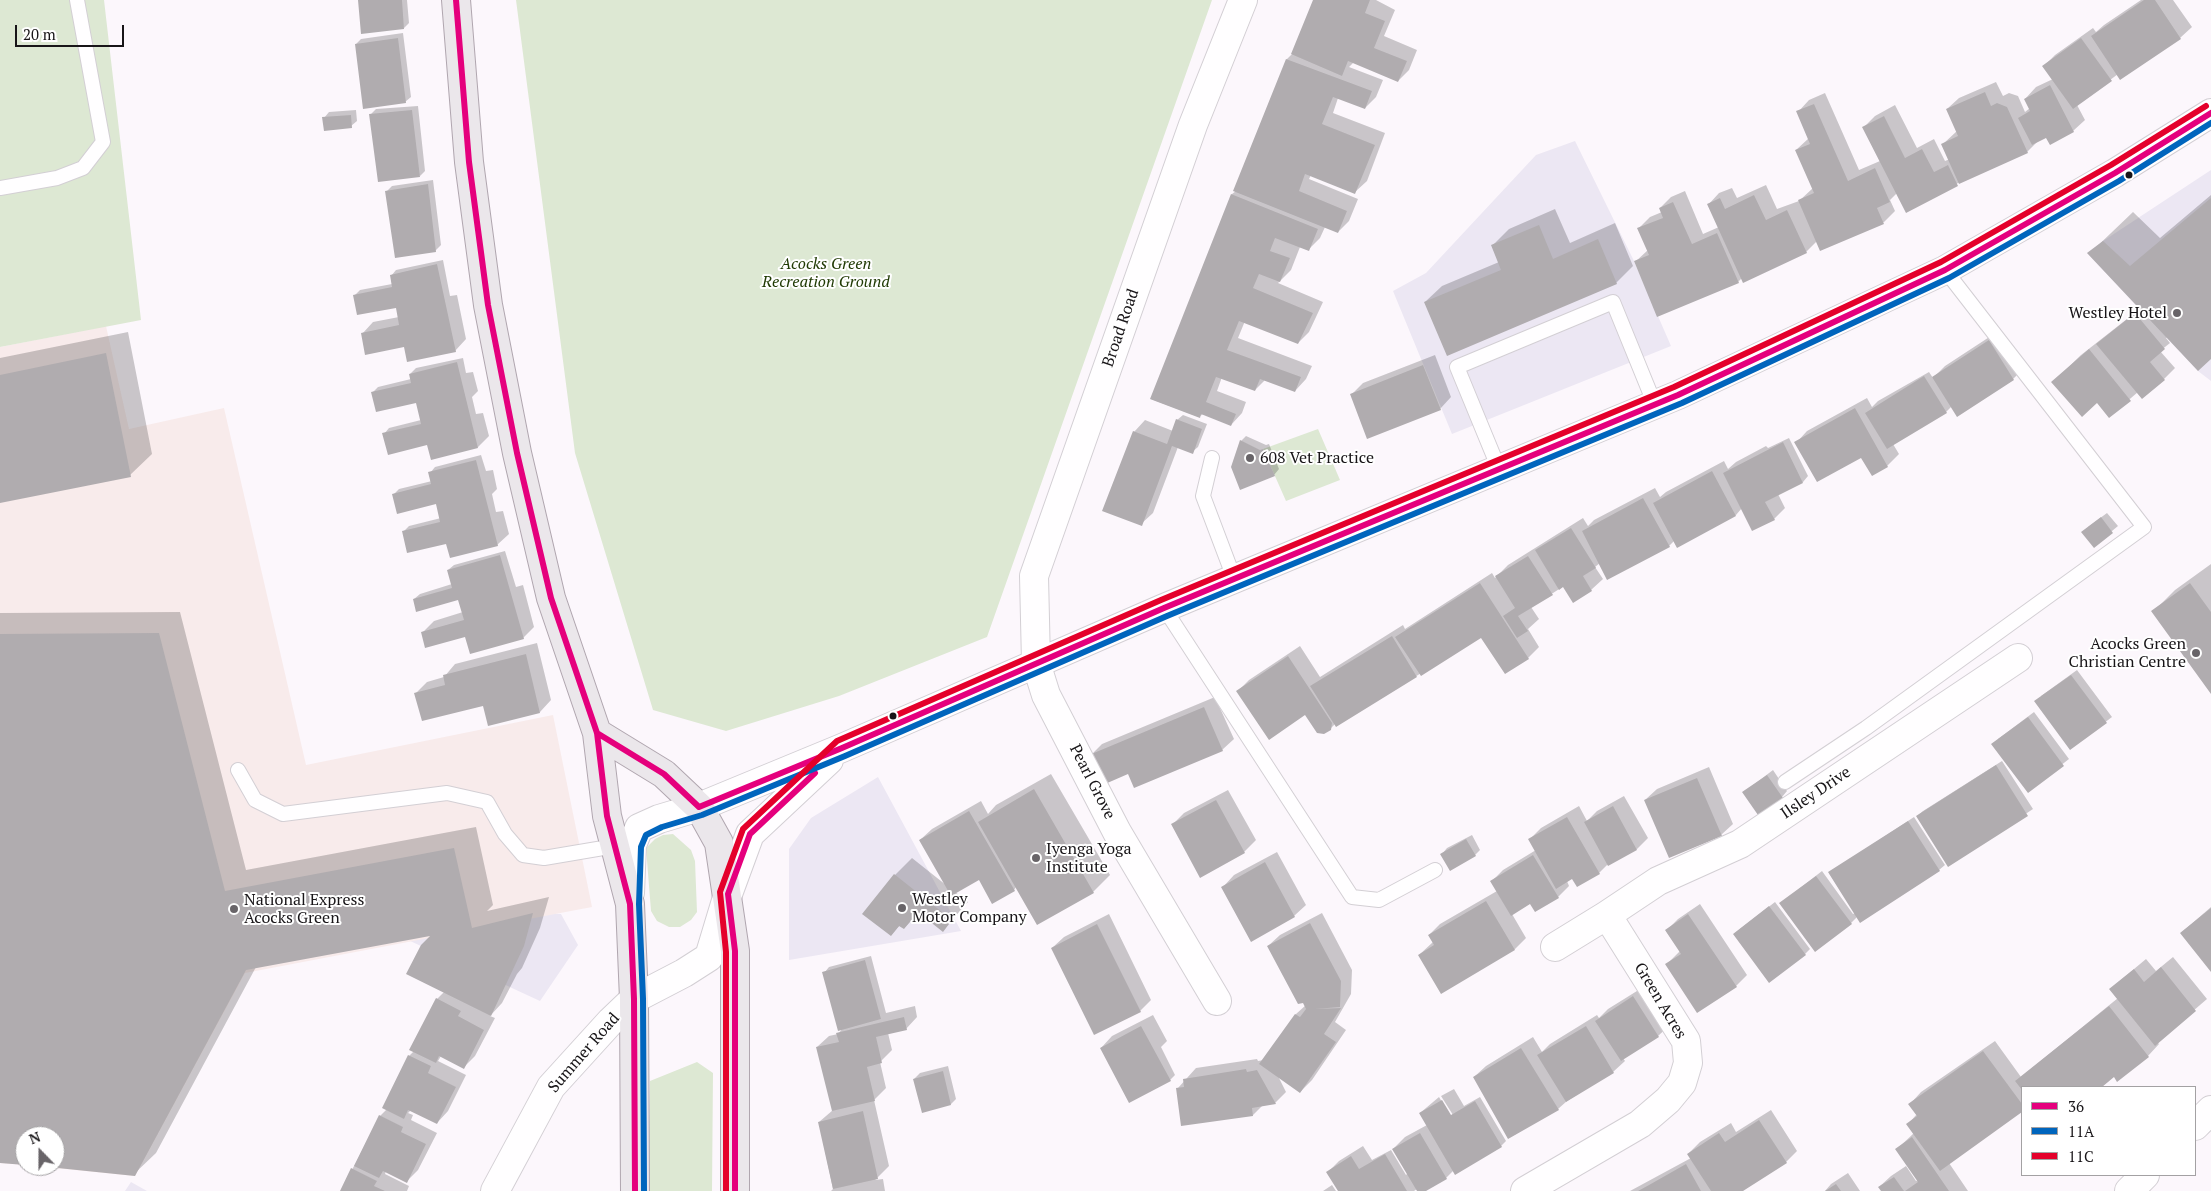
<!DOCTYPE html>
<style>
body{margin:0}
#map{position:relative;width:2211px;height:1191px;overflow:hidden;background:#fcf7fc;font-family:"PT Serif",serif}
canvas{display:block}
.legend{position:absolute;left:2021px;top:1086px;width:175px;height:90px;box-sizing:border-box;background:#fff;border:1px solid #a3a1a3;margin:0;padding:6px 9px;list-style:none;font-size:15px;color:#181518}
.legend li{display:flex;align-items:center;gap:10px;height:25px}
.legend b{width:25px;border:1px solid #a3a1a3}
.north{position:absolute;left:15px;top:1126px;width:50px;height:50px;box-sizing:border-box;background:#fff;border:1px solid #a3a1a3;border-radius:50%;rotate:338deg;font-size:14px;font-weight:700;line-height:20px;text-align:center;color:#181518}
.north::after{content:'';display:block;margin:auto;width:18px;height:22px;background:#686468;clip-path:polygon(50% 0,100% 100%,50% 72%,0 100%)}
.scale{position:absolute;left:15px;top:25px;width:109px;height:22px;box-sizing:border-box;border:2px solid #181518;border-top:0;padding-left:6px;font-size:15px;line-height:18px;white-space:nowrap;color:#181518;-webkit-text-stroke:4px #fff;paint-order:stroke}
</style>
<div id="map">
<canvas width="2211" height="1191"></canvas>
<ul class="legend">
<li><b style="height:6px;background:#e5007d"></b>36</li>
<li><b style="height:6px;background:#0065bd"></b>11A</li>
<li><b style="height:6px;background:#e4002b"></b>11C</li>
</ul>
<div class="north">N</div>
<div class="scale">20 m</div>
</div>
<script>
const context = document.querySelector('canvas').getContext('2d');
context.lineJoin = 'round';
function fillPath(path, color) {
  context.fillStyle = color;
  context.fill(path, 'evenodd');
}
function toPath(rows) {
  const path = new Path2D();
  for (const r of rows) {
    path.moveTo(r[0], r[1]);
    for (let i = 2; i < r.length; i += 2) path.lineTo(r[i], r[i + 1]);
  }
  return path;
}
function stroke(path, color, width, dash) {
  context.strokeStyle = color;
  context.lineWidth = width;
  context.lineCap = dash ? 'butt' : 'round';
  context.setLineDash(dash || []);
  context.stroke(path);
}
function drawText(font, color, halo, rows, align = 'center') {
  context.font = font + ' "PT Serif",serif';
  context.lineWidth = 4;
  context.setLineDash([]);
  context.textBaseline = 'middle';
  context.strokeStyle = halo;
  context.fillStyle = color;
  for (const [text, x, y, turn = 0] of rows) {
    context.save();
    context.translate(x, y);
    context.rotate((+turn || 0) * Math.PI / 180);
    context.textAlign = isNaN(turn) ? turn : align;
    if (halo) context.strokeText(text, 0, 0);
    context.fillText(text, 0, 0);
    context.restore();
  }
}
const commercial = toPath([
 [1575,141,1634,261,1671,346,1452,434,1393,291,1426,273,1536,155],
 [2211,170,2211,381,2198,371,2087,253,2103,241],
 [878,777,961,931,789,960,789,849,811,818],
 [533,913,561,914,578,945,540,1001,408,940],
 [131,1182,147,1191,125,1191]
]);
const industrial = toPath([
 [106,326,129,429,224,408,306,765,553,715,592,907,245,973,135,1176,35,1166,55,1166,55,1136,25,1136,25,1165,0,1163,0,347]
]);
const green = toPath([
 [0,0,104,0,141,320,0,347],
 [516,0,1212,0,987,637,839,696,726,731,653,710,575,453],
 [1318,429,1340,480,1286,501,1263,449],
 [673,834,691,850,695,861,697,912,691,920,680,927,669,927,657,921,651,911,646,848,655,839,663,835],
 [697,1062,713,1073,712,1191,648,1191,650,1081]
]);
const shadow = toPath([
 [359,0,407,0,409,23,404,28],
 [1315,0,1376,0,1395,10,1384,36,1417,50,1409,70,1398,81,1354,62,1349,67,1383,80,1376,97,1365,108,1338,98,1333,113,1385,133,1367,181,1355,192,1311,175,1309,179,1358,199,1349,221,1338,232,1325,227,1320,238,1308,250,1300,247,1291,270,1278,283,1323,302,1309,332,1298,343,1245,321,1238,338,1312,366,1306,379,1295,391,1265,380,1255,390,1222,377,1217,391,1246,402,1242,413,1231,425,1203,414,1199,417,1151,399,1232,194,1236,191,1287,59,1293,53],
 [2141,0,2173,0,2192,27,2180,38,2118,74,2077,105,2085,120,2073,131,2046,136,2038,141,2027,152,1960,182,1906,211,1897,193,1890,200,1895,211,1884,222,1821,250,1817,241,1806,252,1742,278,1738,282,1635,262,1648,250,1639,228,1650,217,1662,212,1660,208,1671,197,1685,191,1703,234,1719,227,1708,205,1719,193,1732,188,1737,198,1766,185,1777,209,1799,201,1813,188,1796,150,1809,138,1798,112,1809,100,1825,93,1859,170,1880,161,1864,127,1875,116,1895,105,1917,148,1934,139,1945,161,1950,159,1943,144,1957,131,1947,109,1959,98,1996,82,2003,96,2009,93,2018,96,2025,112,2030,108,2025,99,2036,87,2053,79,2044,66,2055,55,2093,28,2096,32,2104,25],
 [403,33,411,97,405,102,356,44,361,39],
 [418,106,425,171,420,176,370,115,376,109],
 [356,110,357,121,351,126,324,118,329,112],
 [433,180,441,245,435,251,387,191,392,186],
 [2211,195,2211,358,2168,337,2166,338,2170,343,2160,351,2175,368,2164,379,2138,392,2110,416,2098,401,2053,382,2081,355,2141,308,2089,254,2133,212,2160,238],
 [1555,209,1570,243,1615,223,1633,266,1616,283,1425,302,1442,286,1499,262,1492,246,1509,229],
 [443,260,450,296,457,295,466,339,455,351,405,346,362,334,373,322,399,317,397,306,354,296,360,290,392,284,391,276,396,270],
 [2000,330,2025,367,2013,379,1957,415,1952,406,1946,412,1893,444,1899,454,1887,466,1872,474,1862,456,1796,443,1807,431,1867,398,1872,407,1878,401,1929,372,1933,378,1945,366],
 [128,332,152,454,130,475,0,502,0,358],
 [1435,355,1451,397,1440,409,1351,395,1363,383],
 [463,358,466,373,473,372,478,391,472,397,476,414,483,413,489,436,478,447,428,444,384,434,389,428,421,420,417,402,373,392,378,387,411,379,410,374,416,368],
 [1183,415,1207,424,1198,447,1192,452,1178,447,1153,513,1141,524,1134,432,1145,420,1173,431,1177,420],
 [1246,436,1266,445,1269,444,1279,469,1274,475,1241,441],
 [1789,438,1808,476,1803,482,1778,494,1785,508,1774,519,1742,508,1736,515,1675,540,1669,546,1600,563,1595,567,1603,579,1591,590,1564,586,1531,607,1539,619,1528,629,1539,647,1528,658,1482,636,1336,725,1335,724,1330,729,1306,713,1238,691,1249,680,1300,646,1320,677,1403,625,1405,629,1492,573,1495,578,1508,565,1583,518,1588,526,1594,520,1655,488,1660,497,1666,492,1724,461,1728,469,1736,462,1766,446,1768,448],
 [481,455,486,471,493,470,497,489,492,494,496,512,503,511,509,534,497,545,447,542,403,532,409,526,441,518,436,503,394,494,399,489,432,481,430,473,435,467],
 [2107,513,2118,526,2094,546,2088,527],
 [505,551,516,587,523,585,534,627,523,638,422,633,434,621,463,612,459,599,414,599,420,594,452,584,448,570,454,565],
 [2211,564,2211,691,2153,612,2175,590],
 [180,612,246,870,476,827,493,905,487,911,549,897,540,928,522,968,517,974,502,1003,490,1016,495,1018,475,1056,464,1067,441,1056,438,1061,466,1075,448,1111,437,1123,411,1110,408,1113,413,1115,411,1120,437,1133,418,1170,407,1181,386,1171,385,1174,409,1186,407,1191,341,1191,380,1116,387,1109,409,1056,414,1051,437,999,444,992,434,933,256,967,156,1153,134,1174,47,1166,55,1166,55,1136,25,1136,25,1164,0,1161,0,613],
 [537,643,551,700,540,712,416,693,427,682,444,677,455,664],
 [2077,670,2112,717,2071,748,2041,696],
 [1215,697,1234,739,1222,750,1129,772,1091,755,1102,744],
 [2034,712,2069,759,2028,791,1998,739],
 [2002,761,2033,809,1949,865,1917,816,1923,811],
 [1709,767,1733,824,1721,835,1645,800,1657,789],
 [1773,770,1787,791,1782,797,1744,792],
 [1051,774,1110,875,1093,892,1016,887,1014,890,979,878,955,892,968,902,943,930,920,912,904,928,900,925,891,935,895,875,912,858,946,885,920,840,932,829,981,801,988,814,996,805],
 [1228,790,1256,840,1244,852,1200,876,1172,825,1184,813],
 [1624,796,1648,838,1637,849,1608,864,1599,873,1573,878,1567,881,1569,886,1558,897,1531,903,1512,914,1526,938,1515,949,1441,992,1419,955,1433,942,1429,935,1440,924,1497,891,1492,881,1503,870,1536,850,1530,839,1541,828,1579,806,1587,821,1597,811],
 [1914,817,1945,865,1939,870,1857,917,1851,923,1781,903,1822,871,1853,914,1855,913,1829,873],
 [1472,835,1480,850,1475,855,1442,854,1447,848],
 [1277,852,1306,905,1294,916,1223,887,1234,875],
 [1775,902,1810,949,1805,954,1740,929],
 [1700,904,1747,975,1736,986,1666,965,1680,951,1666,931,1678,919],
 [2211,907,2211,970,2181,933],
 [1322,913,1352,970,1351,994,1335,1022,1346,1030,1312,1080,1300,1092,1278,1076,1286,1092,1275,1103,1263,1105,1253,1115,1178,1088,1196,1068,1257,1059,1258,1061,1264,1060,1296,1014,1306,1005,1268,946,1280,935],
 [1109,914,1151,1000,1140,1011,1052,948,1064,937],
 [871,956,886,1013,915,1006,917,1017,906,1029,888,1033,892,1050,880,1062,886,1088,874,1100,889,1166,875,1180,883,1179,885,1191,831,1191,833,1189,819,1122,833,1110,817,1047,829,1036,838,1034,843,1028,824,973,829,967],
 [2173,957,2207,999,2157,1042,2159,1044,2148,1056,2118,1080,2114,1075,2100,1087,2022,1087,2022,1110,1949,1163,1968,1191,1882,1191,1879,1187,1891,1176,1906,1166,1916,1181,1918,1180,1897,1149,1914,1133,1908,1124,1917,1114,1910,1104,1921,1092,1995,1041,2021,1077,2118,998,2110,989,2146,959,2156,971],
 [1645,986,1670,1025,1658,1036,1623,1058,1625,1061,1613,1072,1567,1101,1558,1109,1509,1138,1474,1077,1486,1066,1533,1037,1542,1052,1550,1044,1597,1015,1599,1018,1608,1009],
 [1153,1015,1167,1041,1161,1047,1175,1075,1170,1080,1101,1048,1112,1036],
 [948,1066,956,1099,951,1104,923,1111,914,1079,920,1073],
 [1454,1089,1464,1106,1480,1097,1506,1141,1501,1146,1454,1170,1446,1178,1424,1191,1418,1191,1417,1189,1414,1191,1339,1191,1328,1172,1339,1161,1363,1146,1372,1160,1391,1150,1406,1175,1408,1173,1393,1149,1405,1137,1427,1125,1420,1113,1439,1097,1451,1117,1453,1115,1441,1096],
 [1771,1110,1797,1151,1786,1162,1741,1191,1630,1191,1691,1158,1688,1154,1700,1142,1731,1123,1736,1132],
 [1848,1173,1860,1191,1825,1191,1831,1184],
 [1332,1185,1336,1191,1323,1191]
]);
const building = toPath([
 [358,0,402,0,404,29,361,34],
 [1313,0,1370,0,1365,13,1385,21,1374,48,1407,61,1398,82,1348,61,1342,76,1291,54],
 [2144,0,2155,0,2181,39,2120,80,2091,36],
 [398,38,406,103,363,109,355,44],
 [2081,38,2112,81,2073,109,2042,66],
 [1286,59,1372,91,1365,109,1333,97,1322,124,1375,145,1355,194,1305,174,1299,191,1347,211,1338,233,1233,191],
 [2050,85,2074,132,2050,145,2046,138,2032,145,2018,118,2030,111,2024,99],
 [1985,92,1991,106,1997,103,2007,107,2028,153,1959,184,1941,144,1958,136,1946,109],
 [1814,104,1848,181,1875,168,1890,202,1877,208,1884,224,1820,251,1798,200,1814,193,1795,150,1810,144,1796,111],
 [412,110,420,177,378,182,369,114],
 [351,115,352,128,324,131,322,117],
 [1884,116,1905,158,1922,149,1934,172,1948,165,1958,186,1906,213,1862,127],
 [428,184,436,252,395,258,385,191],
 [1231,194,1318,229,1309,251,1275,238,1270,251,1290,258,1280,282,1259,274,1253,288,1313,313,1298,344,1239,321,1227,350,1301,377,1295,392,1260,379,1255,391,1216,377,1206,402,1236,414,1231,426,1201,414,1200,418,1150,399],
 [1754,195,1766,220,1787,210,1807,253,1743,283,1707,204,1720,198,1725,209],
 [2211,198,2211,359,2198,371,2087,253,2103,241,2130,266],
 [1673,202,1692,244,1717,233,1739,283,1657,317,1634,261,1649,255,1637,228,1663,218,1659,208],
 [1539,225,1553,259,1598,239,1617,284,1447,356,1424,302,1501,270,1491,245],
 [437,264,456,352,407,362,404,347,365,355,361,333,399,325,396,308,357,315,353,295,392,287,390,275],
 [2135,313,2165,349,2150,362,2165,380,2142,399,2096,344],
 [1989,340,2014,380,1957,417,1932,377],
 [2089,349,2131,401,2109,418,2097,403,2082,417,2051,382],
 [106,353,131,477,0,503,0,375],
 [457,362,478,448,431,460,427,445,388,455,382,433,421,424,416,403,376,412,371,392,411,383,409,374],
 [1423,365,1441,410,1367,439,1350,394],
 [1924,376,1947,413,1887,449,1865,413],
 [1855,408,1888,467,1872,476,1861,458,1817,482,1794,442],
 [1176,419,1202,429,1193,454,1172,446,1142,526,1102,511,1133,431,1167,444],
 [1240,440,1260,450,1263,449,1275,476,1240,490,1231,467],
 [1783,442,1803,483,1765,502,1775,520,1752,531,1723,473],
 [476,460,498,546,450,558,446,544,407,553,402,531,440,522,436,504,397,514,392,494,431,484,428,472],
 [1712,471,1736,516,1677,548,1653,503],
 [1643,498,1670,547,1607,580,1582,531],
 [2101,517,2113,533,2094,548,2081,532],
 [1571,528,1596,568,1583,576,1592,591,1573,603,1563,587,1559,590,1535,550],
 [500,555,524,639,470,654,465,637,425,648,421,632,464,620,458,600,416,612,413,599,452,588,447,570],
 [1528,556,1553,595,1518,616,1528,631,1517,638,1503,616,1515,608,1495,576],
 [1480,583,1529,659,1505,674,1481,638,1421,676,1395,637],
 [2190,583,2211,612,2211,694,2151,611],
 [159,633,225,891,454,848,472,928,533,913,524,946,491,1016,406,974,421,945,430,936,246,970,135,1176,48,1167,55,1166,55,1136,25,1136,25,1165,0,1163,0,634],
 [1392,636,1417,677,1336,727,1310,686],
 [526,654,540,713,488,726,483,706,422,721,414,693,445,685,443,675],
 [1288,656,1332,723,1331,730,1324,734,1317,733,1305,715,1269,740,1236,691],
 [2071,675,2107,723,2070,750,2034,701],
 [1204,707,1223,751,1134,788,1128,774,1105,784,1089,755],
 [2028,717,2064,766,2028,793,1991,744],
 [1996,765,2028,816,1948,867,1916,816],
 [1767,775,1783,798,1758,815,1742,792],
 [1697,778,1722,836,1669,858,1644,800],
 [1034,789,1094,893,1037,925,978,822],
 [1216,800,1245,853,1200,878,1171,824],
 [1613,806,1637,850,1608,866,1584,822],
 [969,811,1015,891,992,904,979,880,951,896,919,840],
 [1567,817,1600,874,1577,887,1572,879,1556,889,1528,839],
 [1908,821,1940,871,1860,923,1828,872],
 [1466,839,1476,856,1450,871,1440,854],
 [1533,855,1559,898,1535,912,1530,904,1511,916,1490,881],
 [1265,862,1295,917,1251,942,1221,887],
 [894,874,952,920,943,932,918,912,904,929,899,926,891,936,862,914],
 [1816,876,1852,924,1815,952,1779,903],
 [1486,901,1515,950,1441,994,1418,955,1434,945,1428,935],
 [1769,906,1806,955,1769,983,1733,934],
 [2211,908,2211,972,2180,933],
 [1688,914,1737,987,1697,1013,1665,964,1681,954,1665,930],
 [1310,923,1341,981,1340,1007,1315,1009,1341,1008,1324,1034,1336,1042,1300,1093,1259,1064,1295,1014,1300,1017,1306,1009,1303,1003,1298,1004,1267,946],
 [1097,924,1141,1012,1094,1035,1051,948],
 [865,960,881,1019,838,1031,822,972],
 [2161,967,2196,1011,2155,1046,2109,989,2134,969,2144,982],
 [1633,996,1659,1037,1621,1061,1595,1021],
 [436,998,461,1011,458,1016,484,1030,464,1069,439,1056,436,1063,409,1050],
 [2109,1006,2149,1057,2117,1082,2114,1077,2102,1087,2022,1087,2022,1090,2015,1081],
 [904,1017,907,1030,876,1037,882,1063,867,1067,875,1101,832,1111,816,1047,839,1042,836,1033],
 [1141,1026,1171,1081,1129,1103,1100,1048],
 [1586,1026,1614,1073,1566,1102,1537,1055],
 [1521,1048,1559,1110,1508,1139,1473,1077],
 [1983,1051,2022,1104,2022,1112,1940,1171,1906,1124,1917,1116,1908,1104],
 [408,1055,431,1066,428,1073,456,1087,437,1124,408,1110,404,1119,382,1108],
 [1246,1069,1247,1072,1257,1070,1276,1104,1252,1108,1253,1116,1181,1126,1176,1088,1184,1087,1183,1079],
 [943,1071,951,1105,922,1113,913,1079],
 [1442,1100,1451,1115,1475,1101,1502,1147,1455,1175,1419,1113],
 [863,1111,878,1179,833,1189,818,1122],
 [379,1115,403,1127,401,1132,426,1144,407,1183,383,1171,379,1178,354,1166],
 [1759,1120,1787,1163,1743,1191,1711,1191,1687,1154,1719,1133,1725,1142],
 [1420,1133,1447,1179,1426,1191,1417,1191,1392,1149],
 [1912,1137,1949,1191,1905,1191,1918,1182,1895,1149],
 [1385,1154,1407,1191,1338,1191,1326,1172,1351,1156,1359,1169],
 [1686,1164,1701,1191,1638,1191,1649,1185],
 [351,1168,377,1181,374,1186,385,1191,340,1191],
 [1894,1177,1904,1191,1881,1191,1878,1187],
 [1836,1184,1841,1191,1825,1191]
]);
const service = toPath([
 [0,188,57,178,83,168,103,142,77,0],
 [1212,458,1203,496,1234,578],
 [1499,469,1457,367,1613,302,1655,405],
 [1164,608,1352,897,1379,900,1435,870],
 [238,770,255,800,283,814,447,793,487,802,505,834,523,855,544,858,615,846],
 [1785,782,1866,728,2144,527,1945,270]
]);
const minor = toPath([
 [1607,915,1658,881,1740,844,2018,658],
 [1217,1001,1117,832,1046,695,1036,663,1034,576,1193,125,1243,0],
 [2195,1126,2211,1110],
 [1525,1191,1640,1124,1668,1100,1682,1083,1688,1063,1686,1041,1607,915,1555,947],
 [2129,1191,2145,1175]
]);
const secondary = toPath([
 [630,893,632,845,639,828,659,819,699,807,842,748,1164,608,1678,395,1945,270,2115,173,2211,113],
 [495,1191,551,1087,611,1021,634,999,684,973,709,957,728,894,750,834,829,760]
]);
const primary = toPath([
 [456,0,469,162,488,305,517,453,551,598,597,733,607,816,630,904,634,999,635,1191],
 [597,733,664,774,699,807,719,843,735,951,735,1191]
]);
const bus1 = toPath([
 [456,0,469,162,488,305,517,453,551,598,597,733,607,816,630,904,634,999,635,1191],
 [597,733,664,774,699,807,842,748,1164,608,1678,395,1945,270,2115,173,2211,113],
 [735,1191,735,951,728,894,750,834,815,773]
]);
const bus2 = toPath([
 [644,1191,643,999,639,904,641,847,646,835,662,827,702,815,845,756,1167,616,1682,403,1949,278,2119,181,2211,123]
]);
const bus3 = toPath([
 [726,1191,726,952,720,892,743,829,837,741,1161,600,1674,387,1941,262,2111,165,2206,106]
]);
const markers = [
 [2129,175,4.5,"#181518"],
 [2177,313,5,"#686468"],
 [1250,458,5,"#686468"],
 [2196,653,5,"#686468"],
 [893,716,4.5,"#181518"],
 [1036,858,5,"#686468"],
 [902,908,5,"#686468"],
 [234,909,5,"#686468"]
];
const parkNames = [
 ["Acocks Green",826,264],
 ["Recreation Ground",826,282]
];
const poiNames = [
 ["Westley Hotel",2167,313,"right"],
 ["608 Vet Practice",1260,458],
 ["Acocks Green",2186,644,"right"],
 ["Christian Centre",2186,662,"right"],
 ["Iyenga Yoga",1046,849],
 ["Institute",1046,867],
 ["Westley",912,899],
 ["Motor Company",912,917],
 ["National Express",244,900],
 ["Acocks Green",244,918]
];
const streetNames = [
 ["Broad Road",1121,328,-71],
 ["Pearl Grove",1092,782,63],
 ["Ilsley Drive",1816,793,-34],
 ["Green Acres",1660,1001,59],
 ["Summer Road",584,1053,-49]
];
fillPath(commercial, '#ece7f3');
fillPath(industrial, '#f8ebeb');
fillPath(green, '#dde8d3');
fillPath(shadow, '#0003');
fillPath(building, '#b0acaf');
stroke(service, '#d3cfd4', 16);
stroke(minor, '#d3cfd4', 30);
stroke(secondary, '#d3cfd4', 30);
stroke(primary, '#b0a6af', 30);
stroke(service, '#fffeff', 14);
stroke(minor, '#fffeff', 28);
stroke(secondary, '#fffeff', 28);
stroke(primary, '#ebe7eb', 28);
stroke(bus1, '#e5007d', 6);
stroke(bus2, '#0065bd', 6);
stroke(bus3, '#e4002b', 6);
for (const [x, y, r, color] of markers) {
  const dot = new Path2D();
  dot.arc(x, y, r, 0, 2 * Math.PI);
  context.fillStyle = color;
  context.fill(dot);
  stroke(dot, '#fff', 2);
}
drawText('italic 16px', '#213b05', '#fff', parkNames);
drawText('16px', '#181518', '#fff', poiNames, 'left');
drawText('16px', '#181518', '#fff', streetNames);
</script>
